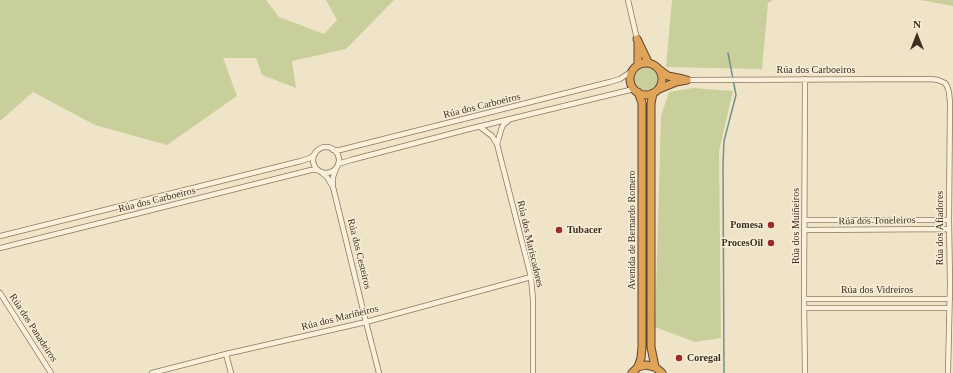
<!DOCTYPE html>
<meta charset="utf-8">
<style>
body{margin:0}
#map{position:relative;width:953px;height:373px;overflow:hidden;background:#f0e4c8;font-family:"Times New Roman",serif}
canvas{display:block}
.north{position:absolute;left:897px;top:16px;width:40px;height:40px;-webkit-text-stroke:3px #f7eed8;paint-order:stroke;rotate:0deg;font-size:11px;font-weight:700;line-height:16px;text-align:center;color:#3d2e20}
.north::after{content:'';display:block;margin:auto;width:14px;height:18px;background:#3d2e20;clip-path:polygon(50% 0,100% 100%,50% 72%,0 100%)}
</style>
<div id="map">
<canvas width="953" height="373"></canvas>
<div class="north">N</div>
</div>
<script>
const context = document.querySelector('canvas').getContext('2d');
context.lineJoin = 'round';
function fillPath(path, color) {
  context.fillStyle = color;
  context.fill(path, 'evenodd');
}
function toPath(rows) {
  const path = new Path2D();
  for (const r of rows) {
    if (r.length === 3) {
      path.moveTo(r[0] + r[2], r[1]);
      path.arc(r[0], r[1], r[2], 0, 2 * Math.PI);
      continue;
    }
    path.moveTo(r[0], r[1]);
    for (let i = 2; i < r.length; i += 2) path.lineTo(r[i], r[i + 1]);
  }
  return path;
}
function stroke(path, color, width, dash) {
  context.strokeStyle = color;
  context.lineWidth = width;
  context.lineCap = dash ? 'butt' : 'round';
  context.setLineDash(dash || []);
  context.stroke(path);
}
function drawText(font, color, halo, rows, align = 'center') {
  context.font = font + ' "Times New Roman",serif';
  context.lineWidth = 3;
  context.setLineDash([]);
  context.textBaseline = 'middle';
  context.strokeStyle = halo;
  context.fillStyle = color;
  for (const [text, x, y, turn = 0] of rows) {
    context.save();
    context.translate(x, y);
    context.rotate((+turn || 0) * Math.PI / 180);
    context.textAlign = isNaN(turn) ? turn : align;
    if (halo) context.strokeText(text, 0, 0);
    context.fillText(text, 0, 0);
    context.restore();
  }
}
const green = toPath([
 [0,0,266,0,279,17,324,34,337,20,326,0,394,0,346,49,292,61,296,88,262,75,256,58,223,58,237,96,167,145,95,125,33,92,0,121],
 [672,0,773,0,768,3,762,69,666,67],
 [920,0,953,0,953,6],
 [646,79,13],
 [693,88,733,91,719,151,721,338,695,342,655,327,661,116,669,92]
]);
const stream = toPath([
 [724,373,723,165,724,141,736,95,728,53]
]);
const minor = toPath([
 [628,0,637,39],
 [687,80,931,79,938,80,945,83,947,86,949,92,950,103,949,220,950,285,948,373],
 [480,127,492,136,497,144,531,277,533,300,533,373],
 [497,144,502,127,504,124,508,121],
 [326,160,13],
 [333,150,340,150,610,82,620,79,632,71],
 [338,164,351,160,469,129,634,89],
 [322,173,327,177,333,187,366,322,379,373],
 [333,185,333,177,336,169],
 [805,220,949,220],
 [804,230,949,229],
 [0,236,301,161,310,158,315,154],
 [0,248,311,170,318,170],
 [0,293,51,373],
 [804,299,950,299],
 [805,308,949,308],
 [226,354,231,373],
 [152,373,226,354,366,322,531,277],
 [805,373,804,299,805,79]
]);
const highway = toPath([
 [637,39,648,62],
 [638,43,638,65],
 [646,79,16],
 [660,70,668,76,683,79],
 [659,89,676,82,687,80],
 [653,93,651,104,651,347,655,367],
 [638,367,641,358,642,347,642,103,638,92],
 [632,373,638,367,646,365,655,367,662,373]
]);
const markers = [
 [771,225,4,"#9e2a2b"],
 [559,230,4,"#9e2a2b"],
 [771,243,4,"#9e2a2b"],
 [679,358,4,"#9e2a2b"]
];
const streetNames = [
 ["Rúa dos Carboeiros",816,70],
 ["Rúa dos Carboeiros",482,106,-14],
 ["Rúa dos Carboeiros",157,200,-14],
 ["Rúa dos Toneleiros",877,221,-1],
 ["Rúa dos Muiñeiros",796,226,-90],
 ["Rúa dos Afiadores",940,228,-90],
 ["Avenida de Bernardo Romero",632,230,-90],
 ["Rúa dos Mariscadores",530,244,77],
 ["Rúa dos Cesteiros",359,254,76],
 ["Rúa dos Vidreiros",877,290],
 ["Rúa dos Mariñeiros",340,318,-14],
 ["Rúa dos Panadeiros",33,328,57]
];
const poiNames = [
 ["Pomesa",763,225],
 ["Tubacer",567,230,"left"],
 ["ProcesOil",763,243],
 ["Coregal",687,358,"left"]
];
fillPath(green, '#c9cf9b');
stroke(stream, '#6f938a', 1.5);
stroke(minor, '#8d765c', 6);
stroke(highway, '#5b4430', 9);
stroke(minor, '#faf1dc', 4.5);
stroke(highway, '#e0a458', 7);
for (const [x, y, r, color] of markers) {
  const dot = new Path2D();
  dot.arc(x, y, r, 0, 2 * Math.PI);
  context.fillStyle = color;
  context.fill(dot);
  stroke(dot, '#f7eed8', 1.5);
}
drawText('10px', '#3d2e20', '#f7eed8', streetNames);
drawText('bold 10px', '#3d2e20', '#f7eed8', poiNames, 'right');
</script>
